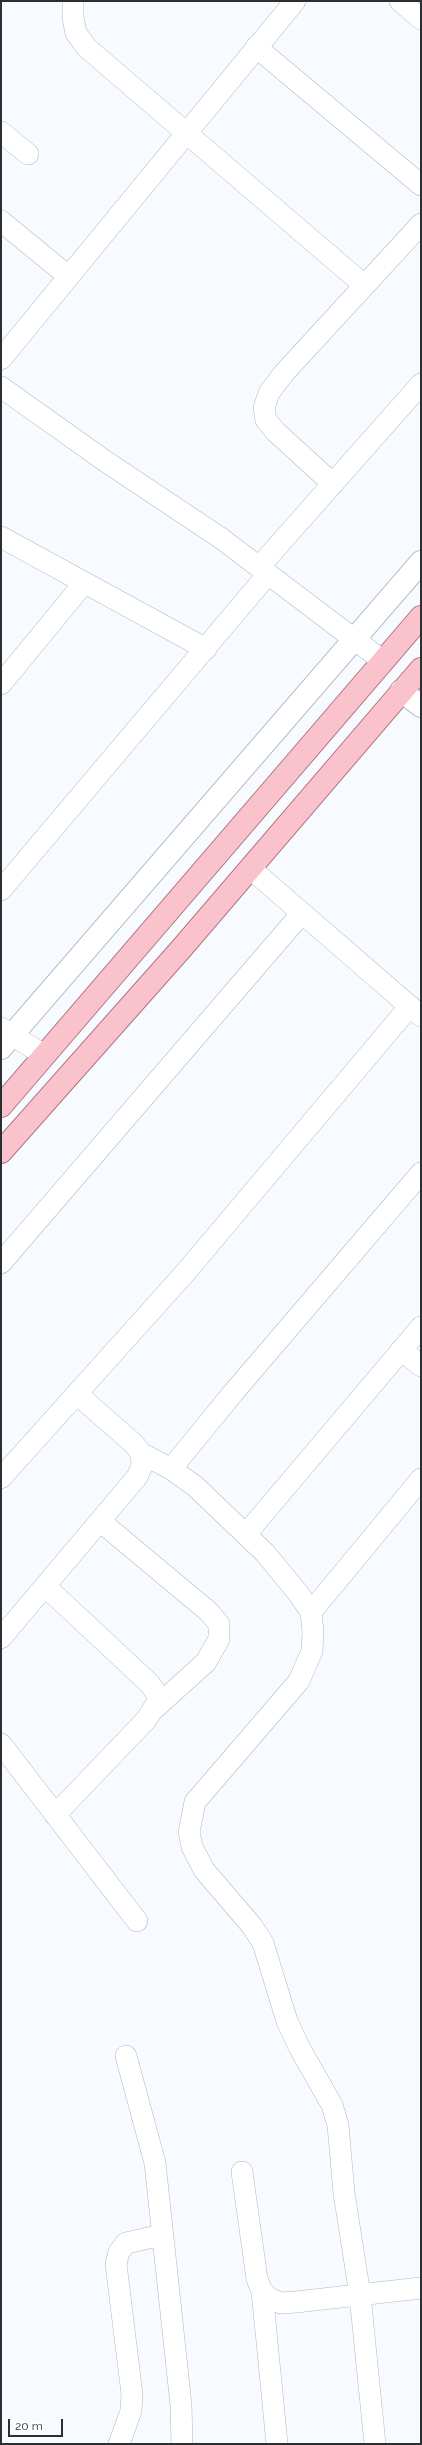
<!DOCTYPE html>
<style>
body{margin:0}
#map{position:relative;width:422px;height:2445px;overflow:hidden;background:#f7fbff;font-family:Raleway,sans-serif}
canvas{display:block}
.frame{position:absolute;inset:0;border:2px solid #2b2f32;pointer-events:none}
.scale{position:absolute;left:8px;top:2419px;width:55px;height:18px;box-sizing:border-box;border:2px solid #2b2f32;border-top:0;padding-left:5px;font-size:12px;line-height:14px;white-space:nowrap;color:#2b2f32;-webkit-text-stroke:3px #fff;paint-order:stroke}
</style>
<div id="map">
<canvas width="422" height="2445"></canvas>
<div class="frame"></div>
<div class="scale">20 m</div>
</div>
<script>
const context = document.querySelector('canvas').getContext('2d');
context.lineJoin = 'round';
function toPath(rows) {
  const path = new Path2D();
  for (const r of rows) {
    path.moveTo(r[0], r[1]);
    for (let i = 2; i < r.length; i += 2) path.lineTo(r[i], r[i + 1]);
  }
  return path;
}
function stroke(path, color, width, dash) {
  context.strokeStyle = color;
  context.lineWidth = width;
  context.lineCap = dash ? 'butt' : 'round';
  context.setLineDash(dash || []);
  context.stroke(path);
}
const minor = toPath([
 [73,1,73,18,76,33,87,48,364,285],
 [400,1,421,19],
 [256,47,421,185],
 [1,132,28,154],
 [1,221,68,276],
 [1,359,295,1],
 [1,387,105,461,222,539,383,661],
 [333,484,276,432,266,420,264,408,269,393,284,373,421,224],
 [1,537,206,649],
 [259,567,421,384],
 [1,684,84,583],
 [250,868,421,1016],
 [1,890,268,574],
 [1,1028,44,1055],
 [1,1263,302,913],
 [401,1350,421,1366],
 [141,1453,171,1469,195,1486,265,1553,298,1593,311,1612,313,1632,312,1651,299,1681,195,1802,189,1832,192,1847,204,1870,252,1926,263,1943,287,2021,299,2047,332,2105,338,2125,344,2193,360,2295,375,2444],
 [171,1469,233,1393,421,1173],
 [1,1478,185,1273,410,1006],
 [100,1521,209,1612,219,1624,219,1639,206,1662,154,1709],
 [246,1534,421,1327],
 [45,1586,150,1684,156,1693,158,1701,146,1720,55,1815],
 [311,1612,421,1479],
 [1,1638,137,1477,142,1466,141,1453,134,1444,77,1394],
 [1,1744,137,1921],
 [126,2056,155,2163,181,2405,182,2444],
 [242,2172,257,2279,262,2291,269,2298,281,2303,296,2302,421,2288],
 [262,2291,277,2444],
 [119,2444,131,2411,132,2394,116,2264,119,2252,126,2243,162,2235]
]);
const tertiary = toPath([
 [401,691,421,706],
 [1,1048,421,562]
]);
const primary = toPath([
 [1,1106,421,617],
 [1,1152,181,949,421,669]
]);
stroke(minor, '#afb8c0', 22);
stroke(tertiary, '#afb8c0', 24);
stroke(primary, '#af7580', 24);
stroke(minor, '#fff', 21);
stroke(tertiary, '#fff', 22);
stroke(primary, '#fac2cc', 22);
</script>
